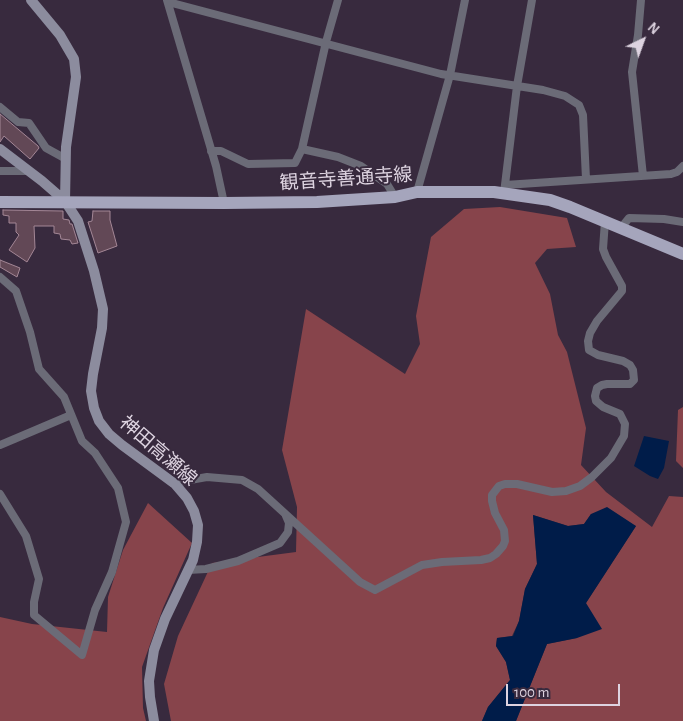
<!DOCTYPE html>
<meta charset="utf-8">
<style>
body{margin:0}
#map{position:relative;width:683px;height:721px;overflow:hidden;background:#382a3e;font-family:"Alegreya Sans",sans-serif}
canvas{display:block}
.north{position:absolute;left:618px;top:15px;width:50px;height:50px;-webkit-text-stroke:4px #382a3e;paint-order:stroke;rotate:42deg;font-size:14px;font-weight:700;line-height:20px;text-align:center;color:#ddd3e0}
.north::after{content:'';display:block;margin:auto;width:18px;height:22px;background:#ddd3e0;clip-path:polygon(50% 0,100% 100%,50% 72%,0 100%)}
.scale{position:absolute;left:506px;top:684px;width:114px;height:22px;box-sizing:border-box;border:2px solid #ddd3e0;border-top:0;padding-left:6px;font-size:15px;line-height:18px;white-space:nowrap;color:#ddd3e0;-webkit-text-stroke:4px #382a3e;paint-order:stroke}
</style>
<div id="map">
<canvas width="683" height="721"></canvas>
<div class="north">N</div>
<div class="scale">100 m</div>
</div>
<script>
const context = document.querySelector('canvas').getContext('2d');
context.lineJoin = 'round';
function fillPath(path, color) {
  context.fillStyle = color;
  context.fill(path, 'evenodd');
}
function toPath(rows) {
  const path = new Path2D();
  for (const r of rows) {
    path.moveTo(r[0], r[1]);
    for (let i = 2; i < r.length; i += 2) path.lineTo(r[i], r[i + 1]);
  }
  return path;
}
function stroke(path, color, width, dash) {
  context.strokeStyle = color;
  context.lineWidth = width;
  context.lineCap = dash ? 'butt' : 'round';
  context.setLineDash(dash || []);
  context.stroke(path);
}
function drawText(font, color, halo, rows, align = 'center') {
  context.font = font + ' "Alegreya Sans","Noto Sans JP",sans-serif';
  context.lineWidth = 4;
  context.setLineDash([]);
  context.textBaseline = 'middle';
  context.strokeStyle = halo;
  context.fillStyle = color;
  for (const [text, x, y, turn = 0] of rows) {
    context.save();
    context.translate(x, y);
    context.rotate((+turn || 0) * Math.PI / 180);
    context.textAlign = isNaN(turn) ? turn : align;
    if (halo) context.strokeText(text, 0, 0);
    context.fillText(text, 0, 0);
    context.restore();
  }
}
const forest = toPath([
 [500,207,567,218,576,247,547,249,535,263,550,294,558,335,567,352,586,428,581,465,606,492,652,527,669,496,683,497,683,721,516,721,547,644,577,638,586,603,636,526,591,514,584,524,568,526,533,515,537,564,525,589,519,621,512,636,497,638,496,646,506,662,510,680,488,707,482,721,171,721,164,684,178,636,212,563,296,552,297,507,282,450,306,309,405,374,420,344,416,316,431,237,464,209],
 [683,407,683,468,676,461,678,410],
 [148,503,192,543,163,608,142,667,143,708,146,721,0,721,0,617,32,624,107,632,108,597,123,550]
]);
const water = toPath([
 [644,436,669,441,664,468,658,479,650,476,634,466],
 [607,507,636,526,586,603,602,629,577,638,547,644,516,721,482,721,488,707,510,680,506,662,496,646,497,638,513,636,519,621,525,589,537,564,533,515,568,526,584,524,591,514]
]);
const building = toPath([
 [0,114,38,146,39,148,30,159,4,136,0,142,0,114],
 [3,210,63,211,63,219,69,220,70,224,72,224,78,243,72,244,70,240,61,239,60,234,54,233,54,226,34,226,35,248,27,262,9,250,19,235,16,232,16,223,9,223,9,216,3,215,3,210],
 [93,211,110,211,110,220,117,246,98,253,88,222,92,221,93,211],
 [0,260,20,268,17,277,0,267,0,260]
]);
const street = toPath([
 [167,0,216,166,224,203],
 [641,0,638,35,632,72,643,176],
 [168,2,441,74,543,90,565,96,579,105,583,115,586,179],
 [0,107,18,122,29,123,46,148,66,159],
 [302,149,338,157,361,166,387,184,395,197],
 [211,151,221,151,248,164,295,163,302,149,326,42,338,0],
 [0,171,29,171],
 [505,185,671,174,677,172,683,166],
 [417,192,450,75,465,0],
 [504,193,517,86,532,0],
 [621,228,629,218,664,219,683,222],
 [0,277,16,291,30,332,39,369,64,397,82,441,95,453,118,488,126,522,112,572,95,610,82,655,34,615,34,602,39,579,26,536,0,494],
 [0,445,71,415],
 [173,483,207,477,242,480,258,489,360,582,375,590,422,565,442,562,481,560,490,558,496,554,503,546,505,541,504,530,495,513,492,501,492,495,499,486,505,484,517,484,552,492,566,491,580,486,592,477,611,458,624,436,625,424,620,414,603,407,596,401,595,396,597,388,602,385,607,384,630,384,634,380,633,370,630,365,623,361,598,355,589,350,588,341,590,333,597,321,622,291,622,286,606,257,603,249,605,221],
 [188,570,206,569,238,561,280,543,288,532,289,523,286,516]
]);
const secondary = toPath([
 [31,0,60,35,74,59,76,77,66,147,65,201],
 [0,149,42,181,65,201,78,221,94,271,103,309,102,328,93,374,91,391,94,408,99,421,109,434,122,445,175,484,187,498,194,511,198,525,197,542,193,560,165,619,154,650,149,681,150,697,154,721]
]);
const primary = toPath([
 [0,202,224,203,317,202,395,197,417,192,494,192,550,200,570,207,683,254]
]);
const streetNames = [
 ["観音寺善通寺線",346,179,-4],
 ["神田高瀬線",158,451,41]
];
fillPath(forest, '#87444b');
fillPath(water, '#001c49');
fillPath(building, '#624856');
stroke(building, '#a48796', 1);
stroke(street, '#6b6b77', 8);
stroke(secondary, '#8c8c9e', 10);
stroke(primary, '#a5a5bc', 12);
drawText('19px', '#ddd3e0', '#382a3e', streetNames);
</script>
